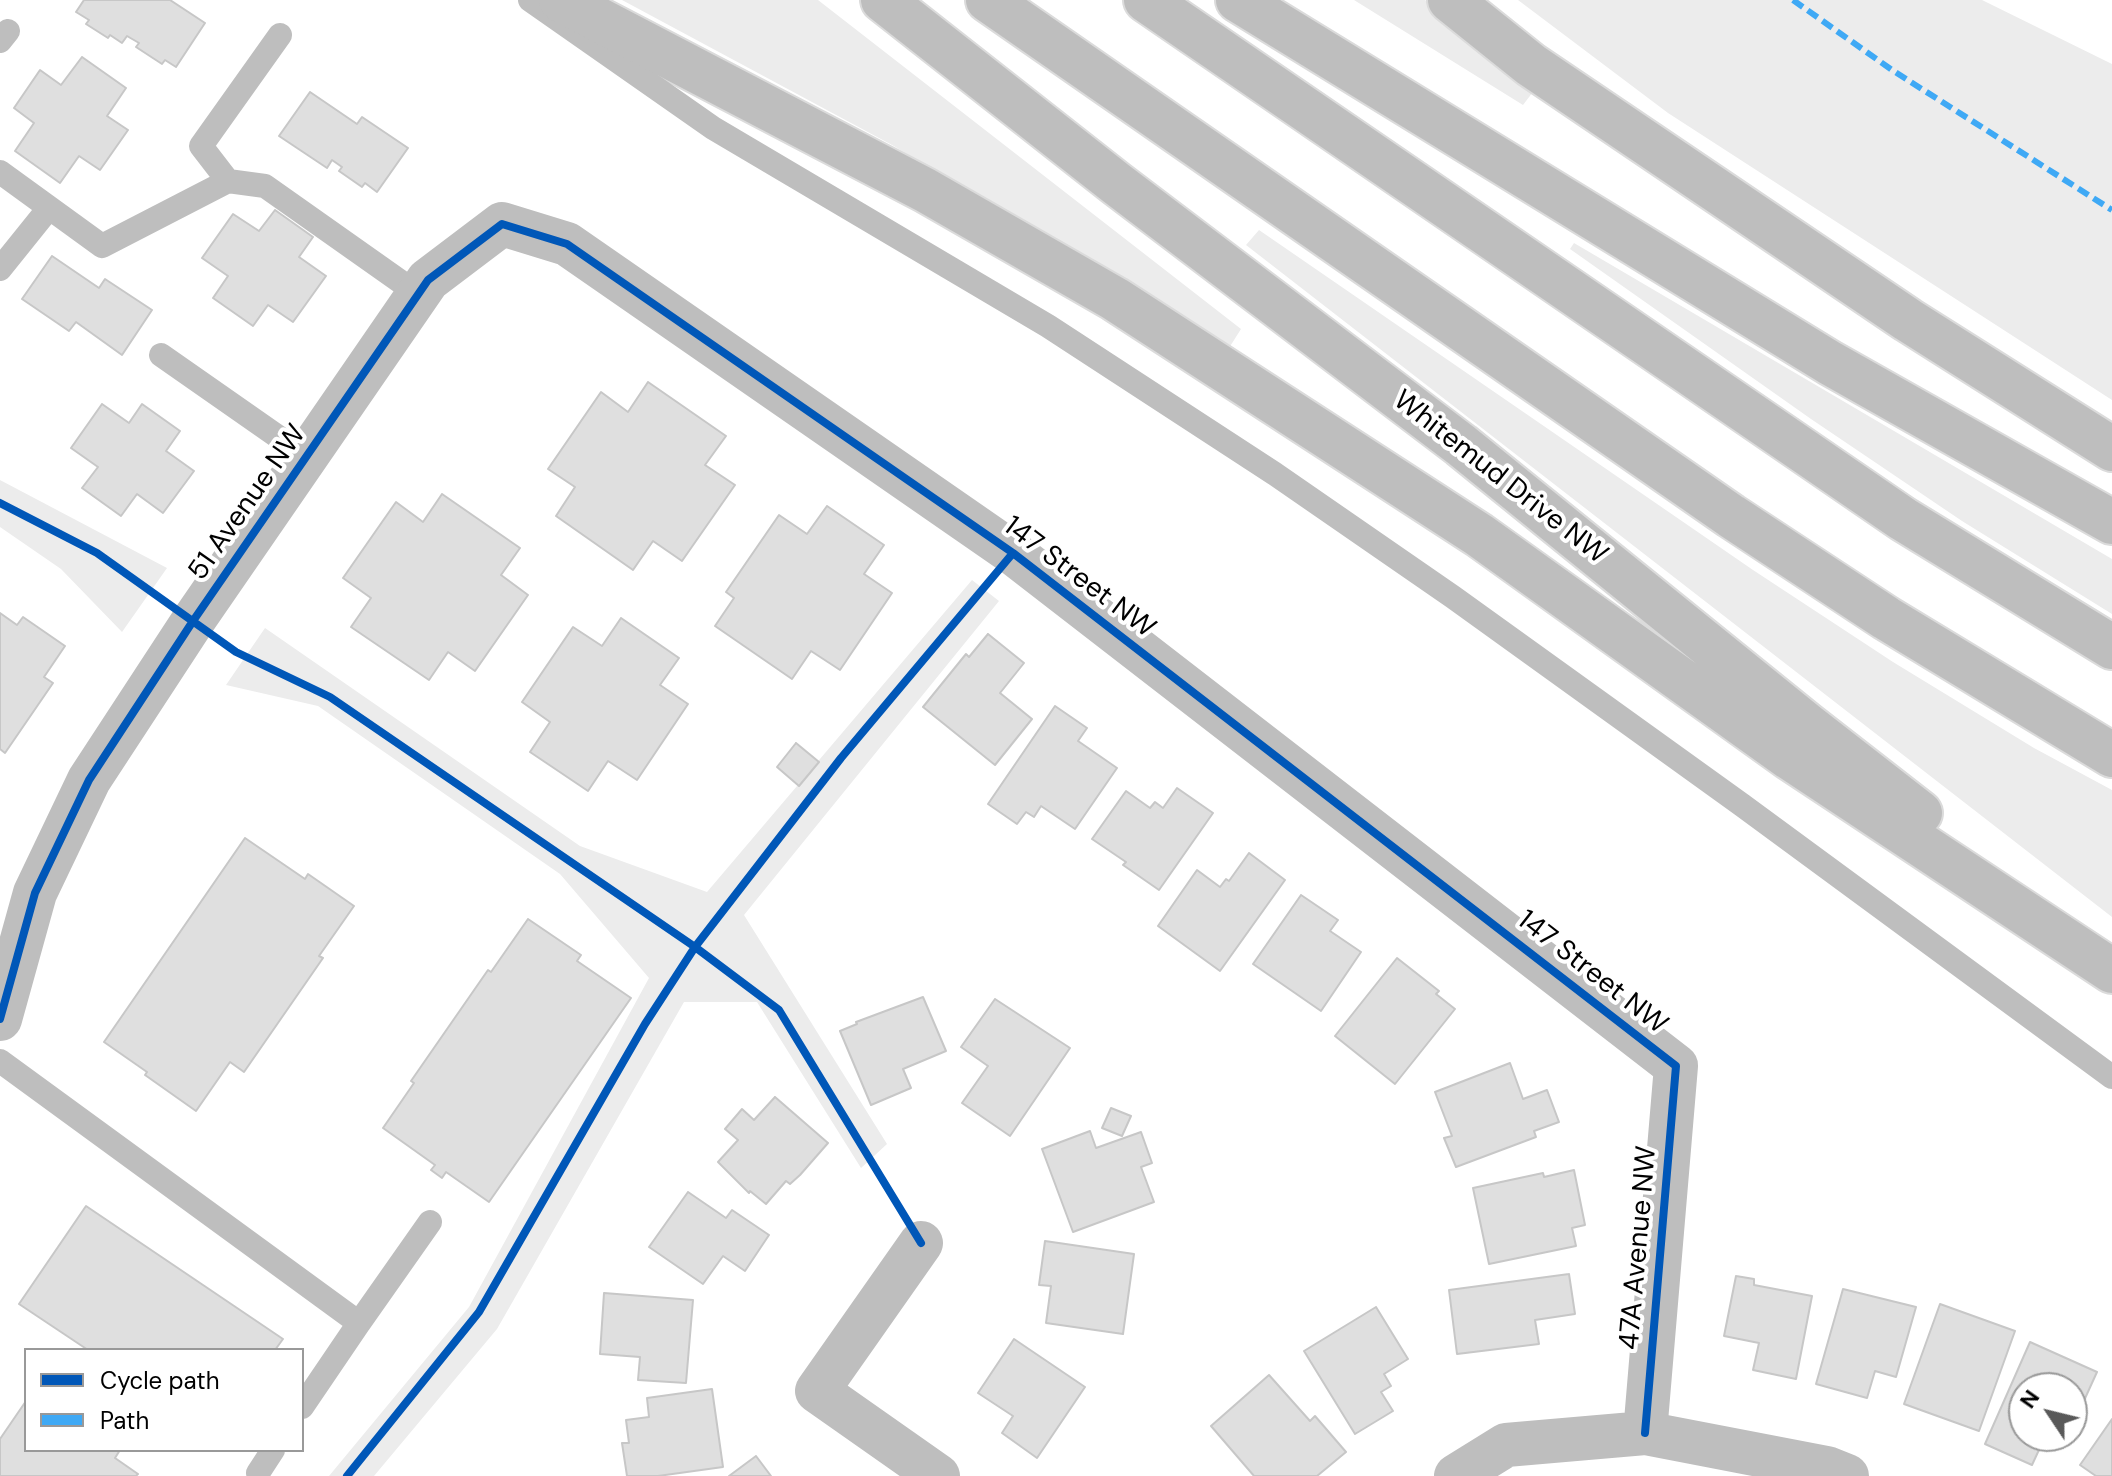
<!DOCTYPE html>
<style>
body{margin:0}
#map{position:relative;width:2112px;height:1476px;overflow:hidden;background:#fff;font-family:"DM Sans",sans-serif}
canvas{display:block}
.legend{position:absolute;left:24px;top:1348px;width:280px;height:104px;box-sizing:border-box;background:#fff;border:2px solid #999;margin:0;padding:10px 14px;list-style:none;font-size:24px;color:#000}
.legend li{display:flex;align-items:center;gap:16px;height:40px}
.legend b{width:40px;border:2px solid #999}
.north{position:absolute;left:2008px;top:1372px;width:80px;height:80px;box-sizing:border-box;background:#fff;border:2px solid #999;border-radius:50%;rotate:305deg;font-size:22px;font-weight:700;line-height:32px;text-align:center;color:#000}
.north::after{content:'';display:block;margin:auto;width:28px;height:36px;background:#595959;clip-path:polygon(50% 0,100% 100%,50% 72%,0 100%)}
</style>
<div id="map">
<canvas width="2112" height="1476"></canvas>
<ul class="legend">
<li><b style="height:10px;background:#0057b8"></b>Cycle path</li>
<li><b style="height:10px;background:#3fa9f5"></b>Path</li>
</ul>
<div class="north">N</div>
</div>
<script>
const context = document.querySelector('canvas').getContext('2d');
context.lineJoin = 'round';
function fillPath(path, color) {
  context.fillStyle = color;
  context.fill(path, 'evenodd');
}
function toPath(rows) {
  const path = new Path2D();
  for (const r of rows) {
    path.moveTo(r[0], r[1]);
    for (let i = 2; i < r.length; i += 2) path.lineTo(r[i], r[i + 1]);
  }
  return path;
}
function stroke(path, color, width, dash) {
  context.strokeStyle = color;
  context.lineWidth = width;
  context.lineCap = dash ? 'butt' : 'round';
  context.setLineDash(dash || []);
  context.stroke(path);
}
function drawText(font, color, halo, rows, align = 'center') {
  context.font = font + ' "DM Sans",sans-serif';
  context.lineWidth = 8;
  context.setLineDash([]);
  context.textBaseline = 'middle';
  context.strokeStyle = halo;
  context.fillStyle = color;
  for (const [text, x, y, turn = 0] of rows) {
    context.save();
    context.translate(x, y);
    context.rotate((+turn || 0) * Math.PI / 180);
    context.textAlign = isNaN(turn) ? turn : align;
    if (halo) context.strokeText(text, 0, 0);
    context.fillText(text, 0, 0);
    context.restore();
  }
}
const green = toPath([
 [622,0,818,0,1241,329,1229,348,892,145],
 [1354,0,1425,0,1536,88,1523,105],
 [1518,0,1982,0,2112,64,2112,400,1668,113],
 [1259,230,1753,570,1893,662,2034,748,2112,790,2112,917,1246,245],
 [1574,243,2112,559,2112,614,1962,521,1811,419,1570,249],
 [0,480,167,568,122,632,61,569,0,527],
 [972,580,999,601,744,915,887,1144,861,1168,757,1002,684,1002,497,1329,374,1476,329,1476,469,1307,649,978,560,874,318,706,226,685,265,628,580,846,707,892]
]);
const building = toPath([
 [84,0,170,0,205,23,176,67,165,60,162,64,136,47,139,43,127,36,122,43,110,35,108,38,86,24,89,20,76,12,84,0],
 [82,57,126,88,107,116,128,130,100,170,79,156,60,183,15,151,34,123,14,108,40,70,61,85,82,57],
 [310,92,357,124,362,117,408,148,377,192,365,183,362,187,339,171,342,167,332,160,327,168,279,136,310,92],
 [275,210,313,237,299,257,326,276,293,322,268,305,253,326,213,298,228,276,202,258,233,214,259,231,275,210],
 [52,256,99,288,105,279,152,310,122,355,76,322,69,331,22,299,52,256],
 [648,382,726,436,705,465,735,485,682,561,653,541,633,570,556,516,575,487,548,469,601,392,628,412,648,382],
 [102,404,129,423,142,404,180,431,166,451,194,471,163,513,137,494,121,516,82,488,98,467,71,448,102,404],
 [442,494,520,548,501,575,528,595,475,671,448,652,429,680,351,627,371,598,343,578,396,502,423,522,442,494],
 [827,506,884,545,864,574,892,593,840,670,811,651,792,679,715,626,734,598,726,592,779,515,807,534,827,506],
 [0,613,17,625,23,617,65,646,44,677,53,683,5,753,0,749,0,613],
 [621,618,679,658,660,685,688,704,637,780,608,761,588,791,530,752,550,722,522,702,573,627,602,646,621,618],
 [988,634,1024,663,1000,693,1032,719,995,765,923,707,966,654,969,657,988,634],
 [1055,706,1087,728,1078,741,1117,768,1075,829,1041,806,1034,817,1026,812,1017,824,988,804,1055,706],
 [796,743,819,762,799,786,777,767,796,743],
 [1177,788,1213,813,1159,890,1123,865,1126,862,1092,839,1126,791,1150,808,1155,802,1163,808,1177,788],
 [245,838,305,879,308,874,354,906,319,956,323,958,244,1072,230,1062,196,1111,145,1075,147,1072,104,1042,245,838],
 [1249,853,1285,880,1220,971,1158,926,1197,870,1220,887,1226,879,1229,881,1249,853],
 [1301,895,1338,920,1330,931,1361,952,1321,1011,1253,964,1301,895],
 [528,919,581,955,577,961,631,998,489,1202,446,1172,442,1178,431,1170,435,1165,383,1128,414,1083,411,1081,488,970,491,972,528,919],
 [1397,958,1439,991,1436,994,1455,1009,1395,1084,1335,1036,1397,958],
 [923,997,946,1051,903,1069,911,1088,871,1105,840,1031,857,1024,856,1022,923,997],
 [995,999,1070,1048,1010,1136,962,1103,988,1066,961,1047,995,999],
 [1510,1063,1523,1099,1547,1090,1559,1122,1534,1131,1536,1137,1456,1167,1444,1138,1452,1136,1435,1092,1510,1063],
 [775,1097,828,1143,800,1175,790,1184,786,1181,766,1204,750,1191,749,1193,718,1162,738,1140,725,1129,742,1109,754,1120,775,1097],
 [1111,1108,1131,1116,1122,1136,1102,1128,1111,1108],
 [1090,1131,1096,1148,1141,1132,1152,1163,1141,1167,1154,1202,1073,1232,1042,1149,1090,1131],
 [1574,1170,1585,1225,1572,1228,1576,1246,1489,1264,1473,1188,1543,1173,1544,1177,1574,1170],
 [688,1192,726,1218,732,1210,769,1235,745,1271,723,1256,703,1284,649,1247,688,1192],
 [86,1206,283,1339,275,1350,88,1350,19,1304,86,1206],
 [1045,1241,1134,1254,1123,1334,1046,1323,1051,1286,1039,1285,1045,1241],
 [1569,1274,1575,1314,1535,1320,1539,1344,1457,1354,1449,1290,1569,1274],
 [1736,1276,1754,1279,1754,1285,1812,1296,1796,1379,1753,1370,1759,1343,1724,1336,1736,1276],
 [1843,1289,1916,1307,1896,1377,1875,1371,1867,1398,1816,1384,1843,1289],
 [604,1293,693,1300,686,1383,638,1380,640,1357,600,1354,604,1293],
 [1940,1304,2015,1331,1979,1431,1904,1404,1940,1304],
 [1376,1307,1408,1359,1384,1374,1391,1386,1381,1392,1393,1411,1355,1434,1304,1351,1376,1307],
 [1014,1339,1085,1387,1037,1458,1002,1433,1013,1416,978,1393,1014,1339],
 [2030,1342,2097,1372,2072,1427,2072,1388,2024,1388,2024,1436,2068,1436,2063,1448,2044,1439,2032,1465,1985,1444,2030,1342],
 [1269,1375,1310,1421,1315,1416,1346,1452,1317,1476,1254,1476,1211,1426,1269,1375],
 [712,1389,723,1467,658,1476,627,1476,622,1443,629,1443,626,1420,649,1417,647,1398,712,1389],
 [26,1401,26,1450,120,1450,115,1458,138,1474,136,1476,0,1476,0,1439,26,1401],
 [2112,1419,2112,1476,2096,1476,2080,1465,2112,1419],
 [756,1456,771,1476,729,1476,756,1456]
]);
const lane = toPath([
 [530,0,713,128,1048,326,1275,474,1453,597,1742,805,2112,1077],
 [0,41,8,31],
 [0,172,102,246,228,181,265,186,418,294],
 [228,181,201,146,280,35],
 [0,269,49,208],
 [161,355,307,457],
 [0,1061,359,1323,430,1222],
 [302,1407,359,1323],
 [258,1473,273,1450]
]);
const street = toPath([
 [0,1019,35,893,89,780,193,621,428,280,502,224,567,244,1013,553,1676,1066,1645,1433],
 [921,1243,817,1391,938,1476],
 [1456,1476,1506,1445,1645,1433,1827,1468,1847,1476]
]);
const highway = toPath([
 [561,0,925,190,1115,299,1479,535,1790,758,2112,971],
 [883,0,1117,184,1461,445,1807,725,1920,813],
 [988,0,1731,516,1886,618,2112,755],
 [1146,0,1903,519,2112,647],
 [1238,0,1830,363,2112,522],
 [1450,0,1531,65,1908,320,2112,449]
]);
const quiet = toPath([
 [1793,0,1892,70,2112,210]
]);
const cycleway = toPath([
 [0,503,97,553,236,652,330,697,695,947,779,1010,921,1243],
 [0,1019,35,893,89,780,193,621,428,280,502,224,567,244,1013,553,1676,1066,1645,1433],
 [347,1476,479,1312,645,1024,695,947,841,758,1013,553]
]);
const streetNames = [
 ["Whitemud Drive NW",1500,478,38],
 ["51 Avenue NW",248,503,-55],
 ["147 Street NW",1079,578,37],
 ["147 Street NW",1592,973,38],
 ["47A Avenue NW",1639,1248,-85]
];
fillPath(green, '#ececec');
fillPath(building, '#dfdfdf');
stroke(building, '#c7c7c7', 2);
stroke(highway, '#dbdbdb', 48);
stroke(lane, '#bebebe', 24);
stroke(street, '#bebebe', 44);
stroke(highway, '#bebebe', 44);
stroke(quiet, '#3fa9f5', 6, [12, 6]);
stroke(cycleway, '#0057b8', 8);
drawText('28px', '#000', '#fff', streetNames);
</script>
